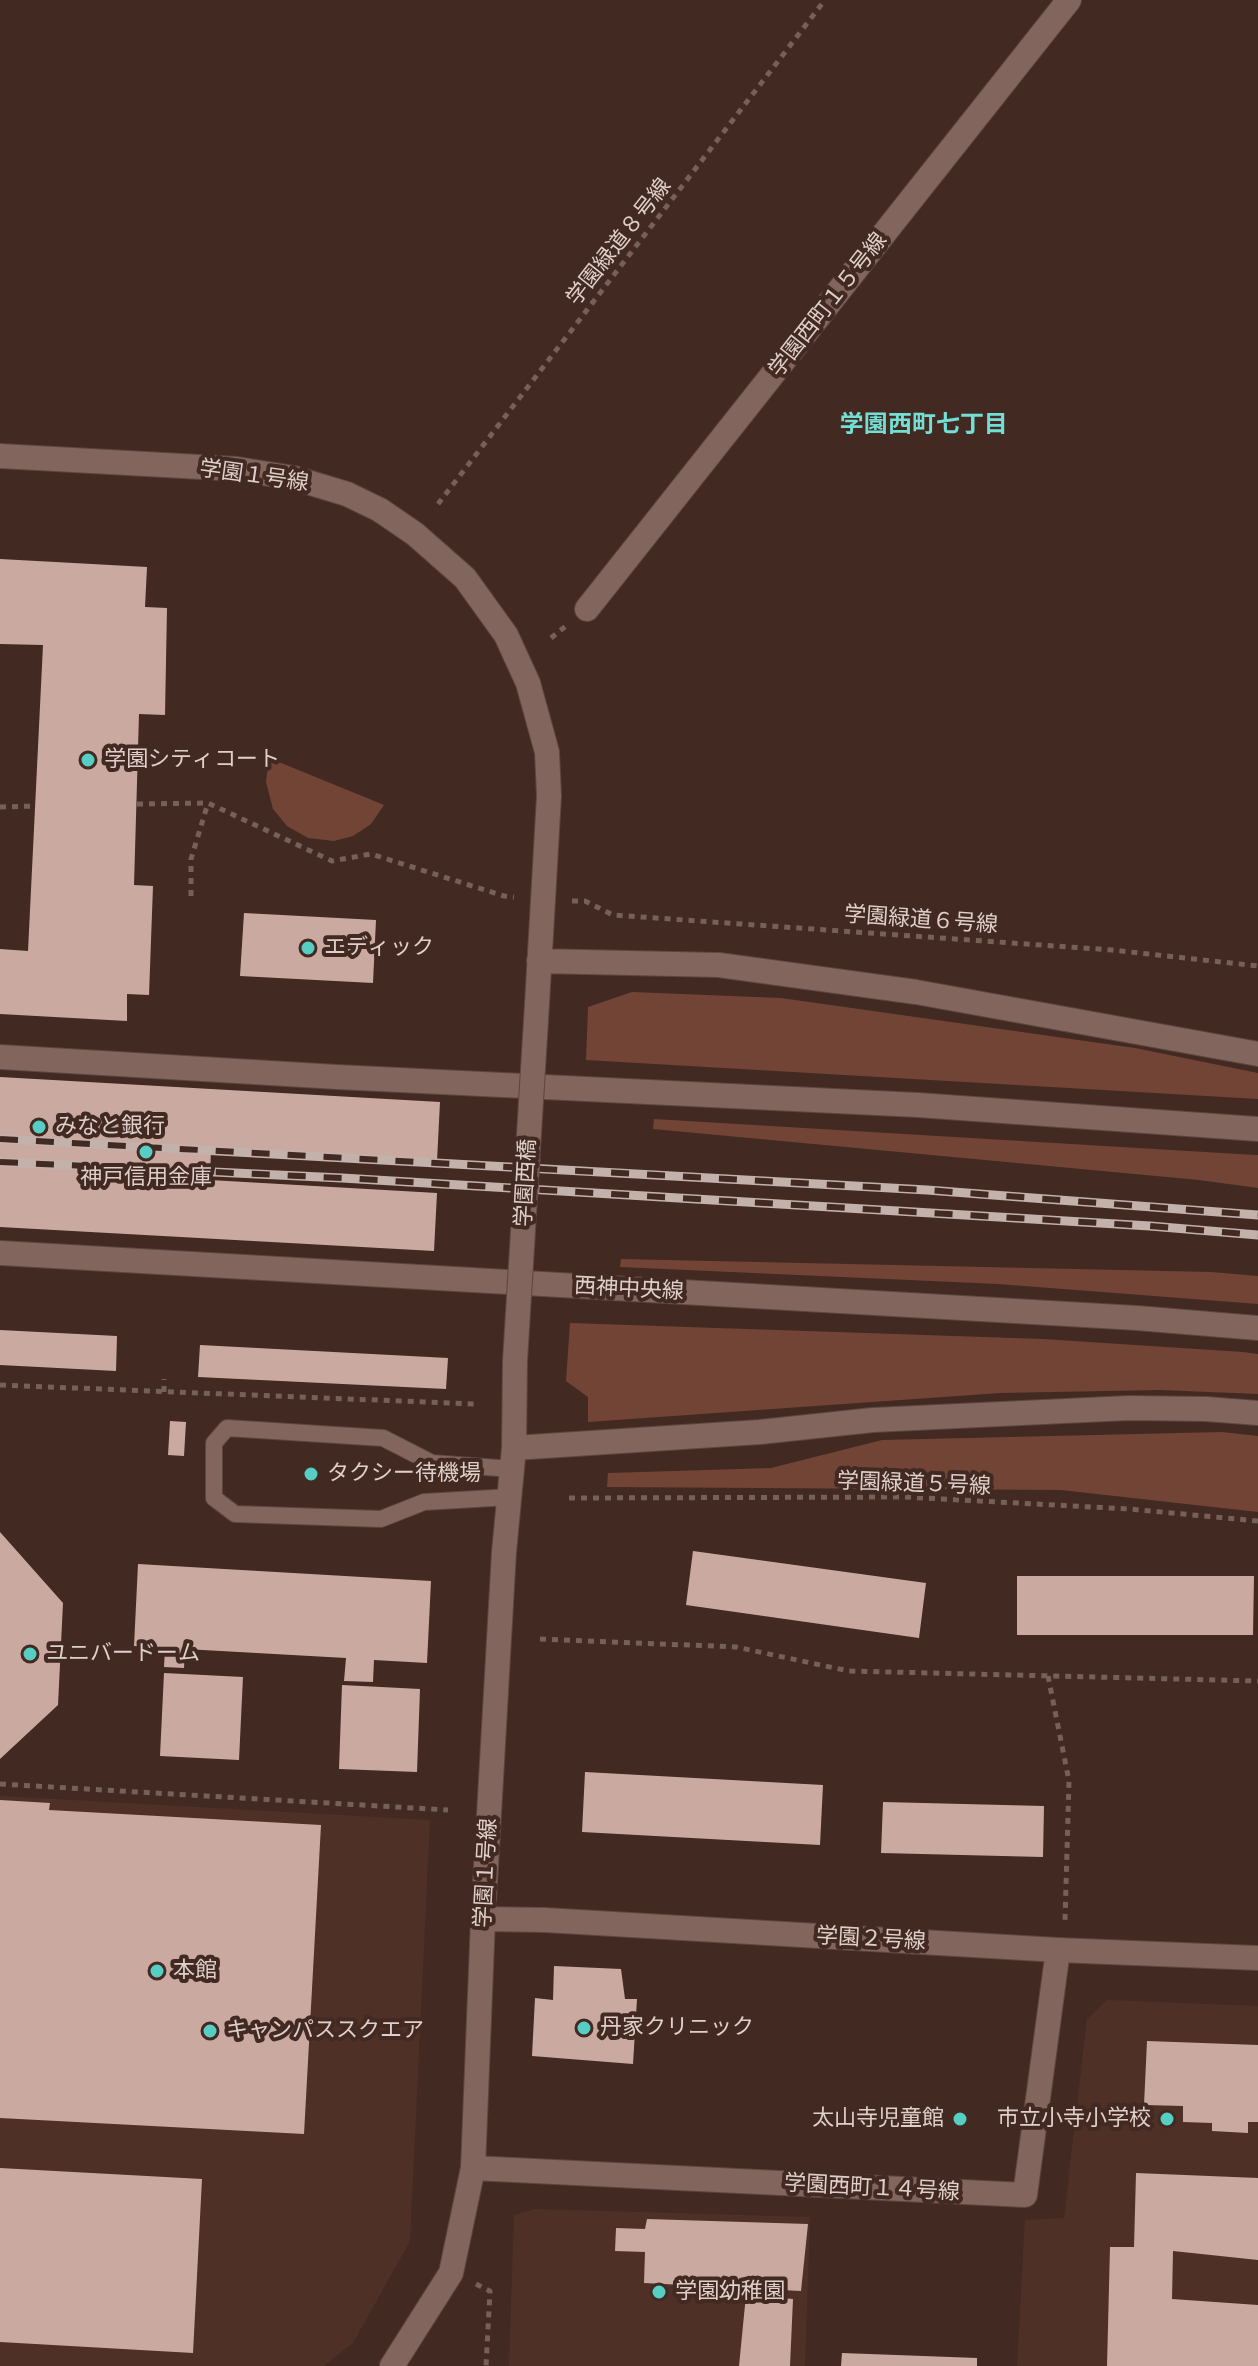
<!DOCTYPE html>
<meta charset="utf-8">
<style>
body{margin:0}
canvas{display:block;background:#422922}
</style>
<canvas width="1258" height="2366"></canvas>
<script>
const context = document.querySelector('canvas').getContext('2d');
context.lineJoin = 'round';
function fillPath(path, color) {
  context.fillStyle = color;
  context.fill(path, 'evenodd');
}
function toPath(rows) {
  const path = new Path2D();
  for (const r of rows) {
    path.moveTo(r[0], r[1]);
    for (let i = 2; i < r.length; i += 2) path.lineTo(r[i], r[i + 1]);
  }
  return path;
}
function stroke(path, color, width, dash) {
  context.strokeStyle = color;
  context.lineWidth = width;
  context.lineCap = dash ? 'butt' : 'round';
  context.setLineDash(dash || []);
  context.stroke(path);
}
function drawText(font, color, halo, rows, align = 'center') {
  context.font = font + ' Montserrat,"Noto Sans JP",sans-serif';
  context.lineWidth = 8;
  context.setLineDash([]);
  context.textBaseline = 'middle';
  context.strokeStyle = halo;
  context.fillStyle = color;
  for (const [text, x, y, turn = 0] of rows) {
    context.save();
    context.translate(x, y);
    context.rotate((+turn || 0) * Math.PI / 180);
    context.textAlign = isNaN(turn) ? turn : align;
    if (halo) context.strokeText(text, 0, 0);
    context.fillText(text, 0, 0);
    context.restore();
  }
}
const built = toPath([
 [0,1796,430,1820,410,2241,353,2343,323,2366,0,2366],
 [1107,2000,1258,2006,1258,2366,1017,2366,1025,2220,1064,2218,1087,2019],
 [535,2209,810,2217,805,2366,509,2366,514,2215]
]);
const green = toPath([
 [269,758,384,805,371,824,353,836,334,841,308,838,287,826,273,809,266,782],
 [632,992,781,998,1135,1048,1258,1073,1258,1099,586,1060,588,1007],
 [654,1119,1255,1155,1258,1155,1258,1188,1199,1180,653,1129],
 [621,1259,1211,1272,1258,1276,1258,1304,998,1284,620,1267],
 [570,1323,1043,1339,1243,1352,1258,1354,1258,1394,1160,1390,1000,1393,588,1422,588,1397,566,1381],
 [1222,1432,1258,1436,1258,1512,1061,1490,607,1487,608,1473,771,1468,882,1440]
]);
const building = toPath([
 [0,559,147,567,145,607,167,608,165,715,139,714,134,885,153,886,149,995,127,994,127,1021,0,1014,0,949,28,951,43,645,0,644],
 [244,913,376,920,373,983,240,976],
 [0,1077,440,1102,437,1161,211,1148,210,1180,437,1193,434,1251,0,1227],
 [0,1330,117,1336,116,1371,0,1365],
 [200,1345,448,1358,446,1389,198,1377],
 [170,1421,186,1422,184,1456,168,1455],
 [0,1532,63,1603,58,1705,0,1759],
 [693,1551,926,1583,919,1638,686,1605],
 [138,1564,431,1581,427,1663,374,1660,373,1682,344,1681,346,1658,185,1649,184,1668,164,1667,165,1648,134,1646],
 [1017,1576,1254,1576,1253,1635,1017,1635],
 [164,1673,243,1677,239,1760,160,1756],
 [342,1685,420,1689,417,1772,339,1769],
 [585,1772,823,1785,820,1845,582,1832],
 [0,1800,50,1803,49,1810,321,1825,304,2134,0,2118],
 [883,1802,1044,1806,1043,1857,881,1853],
 [554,1966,621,1969,625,1999,637,1999,633,2064,532,2056,535,1998,553,2000],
 [1147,2041,1258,2045,1258,2122,1248,2122,1248,2133,1212,2131,1212,2123,1183,2122,1183,2106,1144,2105],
 [0,2168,202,2179,193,2353,0,2342],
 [1136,2173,1258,2178,1258,2260,1173,2251,1172,2299,1258,2305,1258,2366,1107,2366,1110,2247,1134,2247],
 [647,2219,808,2224,801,2291,644,2283,645,2252,615,2251,616,2228,645,2229],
 [746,2295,793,2299,790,2366,739,2366],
 [842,2353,977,2358,977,2366,841,2366]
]);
const path = toPath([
 [438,504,825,0],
 [551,638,566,626],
 [137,804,208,803,332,861,371,854,504,896,514,897],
 [0,807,35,806],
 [191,896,191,859,208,803],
 [572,901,585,901,613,915,1112,950,1258,966],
 [0,1385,475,1404],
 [164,1392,164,1379],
 [569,1498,905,1497,1129,1509,1258,1521],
 [540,1639,736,1647,849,1671,1258,1681],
 [1048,1676,1069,1781,1065,1920],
 [0,1784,448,1810],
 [476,2284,490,2291,486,2366]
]);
const service = toPath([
 [510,1497,424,1502,381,1519,235,1514,214,1498,214,1443,227,1428,383,1438,432,1463,512,1469]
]);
const minor = toPath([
 [587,609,1069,0],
 [473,2168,1025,2195,1058,1950]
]);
const tertiary = toPath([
 [0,456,237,469,294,478,347,494,380,510,415,534,465,578,506,635,528,683,547,752,549,796,537,1004],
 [539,961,719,965,916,992,1258,1054],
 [0,1057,337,1077,918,1105,1258,1129],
 [0,1253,1137,1318,1258,1328],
 [514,1448,760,1432,873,1420,1129,1408,1206,1409,1258,1413],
 [483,1919,545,1920,1058,1950,1258,1958],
 [392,2366,451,2273,473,2168,483,1919,504,1552,514,1448,515,1361]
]);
const rail = toPath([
 [0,1139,927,1190,1258,1215],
 [0,1162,342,1178,1150,1226,1258,1235]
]);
const tertiaryBridge = toPath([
 [515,1361,537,1004]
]);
const markers = [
 [88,760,8,"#56cec3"],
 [308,948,8,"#56cec3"],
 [39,1127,8,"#56cec3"],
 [146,1152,8,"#56cec3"],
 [311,1474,8,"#56cec3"],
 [30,1654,8,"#56cec3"],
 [157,1971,8,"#56cec3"],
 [584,2028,8,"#56cec3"],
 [210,2031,8,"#56cec3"],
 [960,2119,8,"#56cec3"],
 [1167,2119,8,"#56cec3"],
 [659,2292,8,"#56cec3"]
];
const streetNames = [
 ["学園緑道８号線",619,242,-52],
 ["学園西町１５号線",828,305,-52],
 ["学園１号線",254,476,8],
 ["学園緑道６号線",921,920,4],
 ["学園西橋",526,1183,-87],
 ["西神中央線",629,1289,3],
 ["学園緑道５号線",914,1484,2],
 ["学園１号線",486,1873,-87],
 ["学園２号線",871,1939,3],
 ["学園西町１４号線",872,2188,3]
];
const poiNames = [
 ["学園シティコート",104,760],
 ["エディック",324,948],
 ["みなと銀行",55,1127],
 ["神戸信用金庫",146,1178,"center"],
 ["タクシー待機場",327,1474],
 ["ユニバードーム",46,1654],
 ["本館",173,1971],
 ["丹家クリニック",600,2028],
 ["キャンパススクエア",226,2031],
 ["太山寺児童館",944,2119,"right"],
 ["市立小寺小学校",1151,2119,"right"],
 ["学園幼稚園",675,2292]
];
const neighbourhoodNames = [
 ["学園西町七丁目",924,425]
];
fillPath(built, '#4f3026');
fillPath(green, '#714436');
fillPath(building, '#caaaa0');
stroke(service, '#5b4640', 18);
stroke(minor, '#5b4640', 26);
stroke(tertiary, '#5b4640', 26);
stroke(path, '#76605a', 5, [6, 6]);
stroke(service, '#82655c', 16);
stroke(minor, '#82655c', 24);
stroke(tertiary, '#82655c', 24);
stroke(rail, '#c3b1ac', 9);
stroke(rail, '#422922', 6, [18]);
stroke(tertiaryBridge, '#5b4640', 26, []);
stroke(tertiaryBridge, '#82655c', 24);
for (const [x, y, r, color] of markers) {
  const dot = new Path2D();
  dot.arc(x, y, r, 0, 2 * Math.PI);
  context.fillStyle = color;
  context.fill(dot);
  stroke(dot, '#422922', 3);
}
drawText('22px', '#dfcfca', '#422922', streetNames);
drawText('22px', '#dfcfca', '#422922', poiNames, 'left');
drawText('bold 24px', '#73ded3', '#422922', neighbourhoodNames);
</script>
